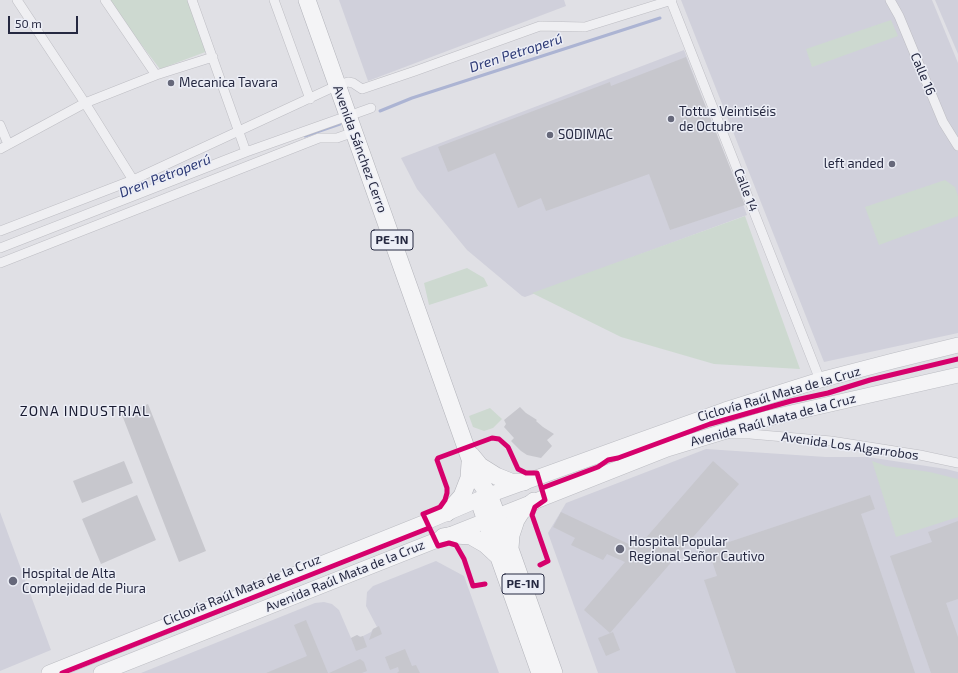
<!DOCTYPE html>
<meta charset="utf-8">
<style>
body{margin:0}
#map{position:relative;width:958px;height:673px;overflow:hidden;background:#e0e0e5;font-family:"Exo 2",sans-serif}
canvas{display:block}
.scale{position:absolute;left:8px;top:16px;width:70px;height:18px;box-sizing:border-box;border:2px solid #252840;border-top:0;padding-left:5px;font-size:12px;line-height:14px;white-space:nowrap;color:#252840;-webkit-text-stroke:3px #eceef6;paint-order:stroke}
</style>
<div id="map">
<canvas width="958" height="673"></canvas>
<div class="scale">50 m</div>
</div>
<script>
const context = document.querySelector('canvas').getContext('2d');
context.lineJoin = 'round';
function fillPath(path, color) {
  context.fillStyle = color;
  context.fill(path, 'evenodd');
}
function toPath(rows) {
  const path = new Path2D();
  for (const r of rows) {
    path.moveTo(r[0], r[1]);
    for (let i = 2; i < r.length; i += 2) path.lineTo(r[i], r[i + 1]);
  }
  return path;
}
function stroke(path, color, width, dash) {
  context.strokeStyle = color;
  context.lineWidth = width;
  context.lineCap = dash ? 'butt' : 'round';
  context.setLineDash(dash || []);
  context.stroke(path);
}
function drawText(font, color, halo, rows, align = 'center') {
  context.font = font + ' "Exo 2",sans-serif';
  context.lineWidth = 3;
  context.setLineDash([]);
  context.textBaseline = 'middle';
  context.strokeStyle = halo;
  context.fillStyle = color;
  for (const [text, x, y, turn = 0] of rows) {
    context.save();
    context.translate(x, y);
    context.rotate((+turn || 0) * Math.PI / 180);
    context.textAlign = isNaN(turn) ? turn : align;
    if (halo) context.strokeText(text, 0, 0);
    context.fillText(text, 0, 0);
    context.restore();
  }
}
const built = toPath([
 [339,0,564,0,566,6,368,81],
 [681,0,932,0,958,63,958,333,824,362],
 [935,0,958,0,958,54],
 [684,50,747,215,525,297,522,296,467,250,417,189,401,158],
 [706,449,826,457,868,457,946,469,958,472,958,673,598,673,548,533,566,503],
 [0,512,51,650,0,671],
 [436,561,464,576,499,673,141,673,315,603,324,602,332,604,339,610,351,638,357,635,361,637,371,632,373,629,377,627,366,606,367,592,373,586]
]);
const green = toPath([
 [107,0,189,0,208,51,160,69],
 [891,20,898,36,812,67,806,49],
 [945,180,955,187,958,196,958,216,879,245,865,207],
 [745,216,800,369,714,364,621,337,532,293],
 [467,268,484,278,488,286,429,305,424,283],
 [490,408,502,419,493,428,484,431,473,427,469,416],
 [872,461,886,466,930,472,958,479,958,517,896,537]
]);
const stream = toPath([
 [380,111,412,98,660,18],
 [305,136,340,124]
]);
const building = toPath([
 [686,57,745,205,670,230,649,174,546,211,541,198,518,208,495,153,448,172,438,147,610,82,611,86],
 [148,404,206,551,179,562,122,415],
 [520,407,526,413,537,420,536,421,543,427,554,434,547,440,552,446,541,458,527,455,521,451,511,441,514,438,504,427,506,424,504,420],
 [124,461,133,483,82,503,73,481],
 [713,461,739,484,610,633,584,610,625,562,607,554,603,560,571,545,575,538,553,527,561,512,637,548],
 [137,495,156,540,101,564,82,519],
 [870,495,875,509,861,514,915,673,736,673,704,580,717,576,712,561,709,562,705,550],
 [958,521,958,599,946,603,958,637,958,673,931,673,890,556,932,542,928,532],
 [306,620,328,673,266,673,307,656,294,625],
 [379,626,382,634,369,640,373,629],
 [613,632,620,650,606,656,598,638],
 [357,635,360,637,363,636,367,647,356,651,351,638],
 [405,649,412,666,416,665,420,673,397,673,399,671,398,667,390,670,385,657],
 [360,659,364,662,367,671,362,673,329,673]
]);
const street = toPath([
 [17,0,85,103,133,180],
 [105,0,156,75],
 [192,0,246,152],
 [274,0,310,99],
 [890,0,899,16,943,122,958,146],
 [671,1,820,380],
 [357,113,371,108],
 [0,125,8,144],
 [0,149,85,103,156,75,213,57],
 [0,231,133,180,338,85,348,82,353,83,362,89,415,71,540,26,585,27,672,0],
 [0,248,246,152,339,119],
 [0,263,319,138,337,138,354,132],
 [732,434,750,434,831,441,920,455,958,463]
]);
const primary = toPath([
 [49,673,426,522,489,495,641,440,725,410,820,380,893,361,958,345],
 [101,673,667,449,769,418,958,375]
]);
const highway = toPath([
 [307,0,470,459,478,479,489,495,510,549,554,673],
 [471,455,480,466,496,476,511,482,524,482],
 [479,501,540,673],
 [447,513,462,496,469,478,470,463],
 [443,537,455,535,471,536,485,544,498,556],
 [510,548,511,535,516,520,521,512,534,501]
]);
const cycleway = toPath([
 [542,488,598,467,608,460,618,458,710,424,791,401,828,393,870,380,958,359],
 [485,584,473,586,464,559,456,545,449,543,438,546,423,514,440,507,445,500,447,493,447,488,437,460,438,458,492,438,499,439,508,447,518,469,526,473,537,473,545,500,535,507,532,515,548,561,540,565],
 [62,673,429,528]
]);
const markers = [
 [171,83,4,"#66687a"],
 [671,119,4,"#66687a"],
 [550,135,4,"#66687a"],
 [892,164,4,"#66687a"],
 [620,549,5,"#66687a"],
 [13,581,5,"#66687a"]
];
const shields = [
 [392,240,42],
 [523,584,42]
];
const shieldNames = [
 ["PE-1N",392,240],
 ["PE-1N",523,584]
];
const streetNames = [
 ["Calle 16",923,74,67],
 ["Avenida Sánchez Cerro",360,149,70],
 ["Calle 14",746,190,69],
 ["Ciclovía Raúl Mata de la Cruz",779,394,-16],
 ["Avenida Raúl Mata de la Cruz",773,420,-15],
 ["Avenida Los Algarrobos",850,446,8],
 ["Avenida Raúl Mata de la Cruz",345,576,-22],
 ["Ciclovía Raúl Mata de la Cruz",242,590,-22]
];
const poiNames = [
 ["Mecanica Tavara",179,83],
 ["Tottus Veintiséis",679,112],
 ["de Octubre",679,127],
 ["SODIMAC",558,135],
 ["left anded",884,164,"right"],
 ["Hospital Popular",629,542],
 ["Regional Señor Cautivo",629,557],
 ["Hospital de Alta",22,574],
 ["Complejidad de Piura",22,589]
];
const waterNames = [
 ["Dren Petroperú",516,53,-18],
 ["Dren Petroperú",165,176,-21]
];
const neighbourhoodNames = [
 ["ZONA INDUSTRIAL",85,411]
];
fillPath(built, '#d0d0db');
fillPath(green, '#cdd9d0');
stroke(stream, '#acb4d3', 3);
fillPath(building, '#c7c7cd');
stroke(street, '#bdbdc3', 10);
stroke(primary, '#bcbdc3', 16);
stroke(highway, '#b2b3ba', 18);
stroke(street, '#efeff2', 9);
stroke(primary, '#f4f4f6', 15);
stroke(highway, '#f4f4f6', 17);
stroke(cycleway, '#d6006c', 5);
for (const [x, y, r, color] of markers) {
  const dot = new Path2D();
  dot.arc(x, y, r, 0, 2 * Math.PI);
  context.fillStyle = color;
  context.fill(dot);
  stroke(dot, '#eceef6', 1.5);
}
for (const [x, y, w] of shields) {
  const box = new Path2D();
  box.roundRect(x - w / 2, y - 10, w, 20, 3);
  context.fillStyle = '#eceef6';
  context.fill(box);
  stroke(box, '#252840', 1);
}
drawText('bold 12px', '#252840', null, shieldNames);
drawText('13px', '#252840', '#eceef6', streetNames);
drawText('13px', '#252840', '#eceef6', poiNames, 'left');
drawText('italic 14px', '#2d3a76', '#eceef6', waterNames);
context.letterSpacing = '1px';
drawText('14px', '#181a30', '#eceef6', neighbourhoodNames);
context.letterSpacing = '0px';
</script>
